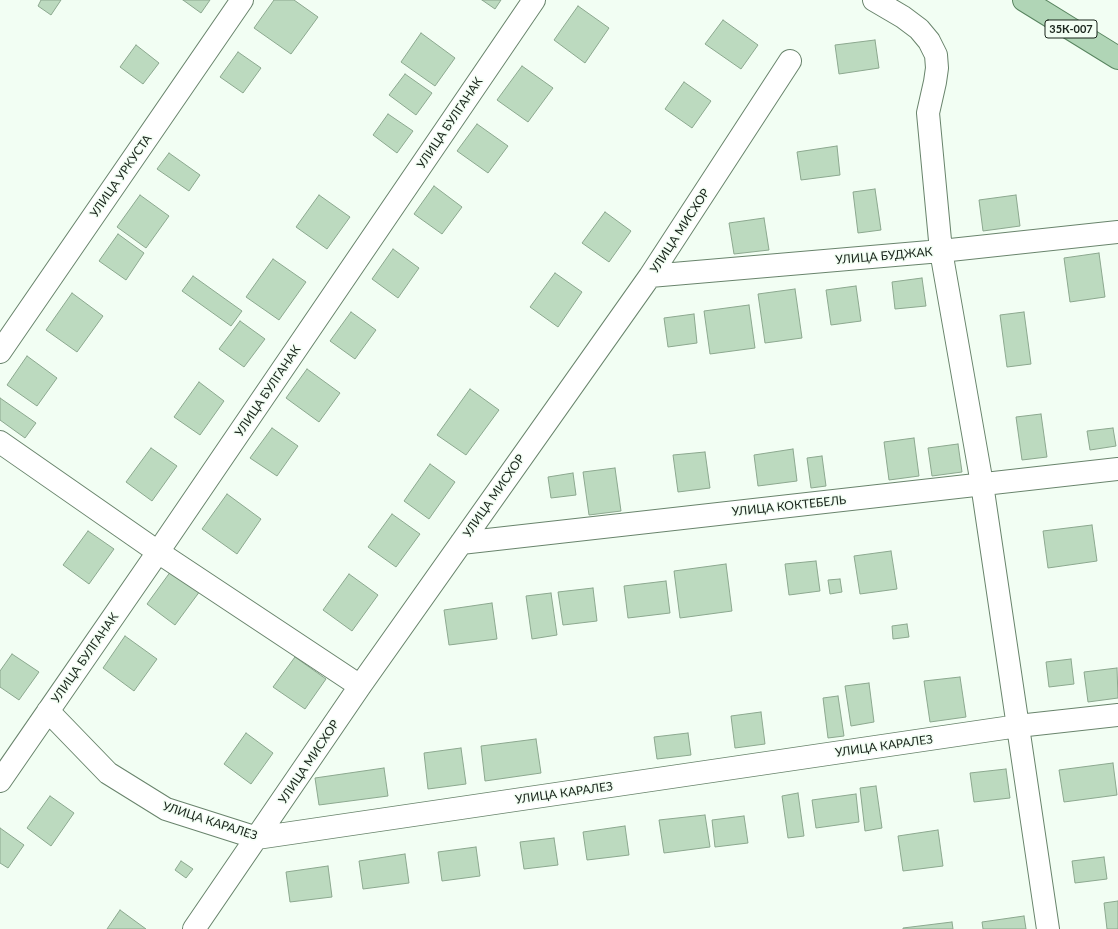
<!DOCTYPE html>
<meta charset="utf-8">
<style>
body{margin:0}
canvas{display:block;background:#f2fef3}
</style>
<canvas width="1118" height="929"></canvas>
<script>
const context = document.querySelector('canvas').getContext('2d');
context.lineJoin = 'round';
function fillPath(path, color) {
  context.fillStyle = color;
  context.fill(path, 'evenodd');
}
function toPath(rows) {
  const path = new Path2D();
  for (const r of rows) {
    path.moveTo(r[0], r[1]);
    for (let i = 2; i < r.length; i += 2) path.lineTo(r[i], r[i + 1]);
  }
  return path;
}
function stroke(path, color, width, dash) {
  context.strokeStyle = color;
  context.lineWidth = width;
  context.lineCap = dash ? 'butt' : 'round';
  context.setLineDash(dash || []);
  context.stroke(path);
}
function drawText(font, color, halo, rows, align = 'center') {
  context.font = font + ' Lato,sans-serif';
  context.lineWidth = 3;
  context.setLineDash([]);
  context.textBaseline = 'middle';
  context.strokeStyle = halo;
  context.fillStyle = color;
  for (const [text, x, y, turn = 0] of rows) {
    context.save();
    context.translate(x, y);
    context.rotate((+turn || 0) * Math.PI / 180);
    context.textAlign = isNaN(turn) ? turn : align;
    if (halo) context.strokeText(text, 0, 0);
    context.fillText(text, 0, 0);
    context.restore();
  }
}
const building = toPath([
 [41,0,61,0,51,15,38,6,41,0],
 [183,0,210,0,201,13,183,0],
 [274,0,294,0,318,17,291,54,254,28,274,0],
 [482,0,501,0,495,9,482,0],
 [578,6,609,28,585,63,554,40,578,6],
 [723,20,758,45,741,69,705,44,723,20],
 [421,33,455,58,435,86,401,62,421,33],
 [875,40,879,68,839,74,835,45,875,40],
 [136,45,159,63,143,84,120,67,136,45],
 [238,52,261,68,243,93,220,77,238,52],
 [522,66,553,88,528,122,497,100,522,66],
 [405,74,432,93,416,115,389,95,405,74],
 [684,82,711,101,692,128,665,109,684,82],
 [388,114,413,131,397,153,373,135,388,114],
 [477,124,508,146,488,173,457,151,477,124],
 [837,146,840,175,801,180,797,152,837,146],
 [169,153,200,175,189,191,157,169,169,153],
 [434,186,462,207,442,234,414,214,434,186],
 [875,189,881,230,858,233,853,192,875,189],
 [140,195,169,216,146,248,117,227,140,195],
 [319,195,350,217,327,249,296,227,319,195],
 [1016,195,1020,226,983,231,979,200,1016,195],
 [605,212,631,231,609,262,582,243,605,212],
 [764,218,769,250,734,254,729,223,764,218],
 [118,234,144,253,126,280,99,261,118,234],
 [393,249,419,268,398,298,372,279,393,249],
 [1099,253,1105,297,1070,302,1064,258,1099,253],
 [273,259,306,282,279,320,246,297,273,259],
 [555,273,582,292,558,327,530,307,555,273],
 [193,276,242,311,231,326,182,291,193,276],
 [922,278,926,306,895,309,892,282,922,278],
 [856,286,861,321,831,325,826,290,856,286],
 [795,289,802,338,765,343,758,294,795,289],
 [72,293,103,316,77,352,46,330,72,293],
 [749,305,755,348,710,354,704,311,749,305],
 [351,312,376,330,355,359,330,341,351,312],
 [1024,312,1031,364,1007,367,1000,315,1024,312],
 [694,314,697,343,668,347,664,318,694,314],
 [240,321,265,339,244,367,219,349,240,321],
 [27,356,57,378,37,406,7,385,27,356],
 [307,369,340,393,319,422,286,398,307,369],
 [199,382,224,401,200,435,174,417,199,382],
 [470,389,499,410,466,455,437,435,470,389],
 [0,398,36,423,25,438,0,420,0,398],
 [1041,414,1047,457,1022,460,1016,417,1041,414],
 [272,428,298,446,277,476,250,458,272,428],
 [1113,428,1116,446,1090,450,1087,431,1113,428],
 [914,438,919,476,889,480,884,442,914,438],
 [958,444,962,472,932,476,928,448,958,444],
 [151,448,177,466,152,501,126,482,151,448],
 [793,449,797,481,758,486,754,455,793,449],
 [705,452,710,488,678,492,673,455,705,452],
 [822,456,826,486,811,488,807,458,822,456],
 [430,464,455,482,429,519,404,501,430,464],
 [615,468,621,511,589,515,583,472,615,468],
 [573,473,576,495,551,498,548,477,573,473],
 [227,494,261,519,237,554,202,529,227,494],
 [392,514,420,534,396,567,368,547,392,514],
 [1092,525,1097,561,1048,568,1043,531,1092,525],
 [88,531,114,549,89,584,63,565,88,531],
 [891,551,897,589,860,594,854,556,891,551],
 [816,561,820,591,789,595,785,564,816,561],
 [726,564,732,611,680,618,674,571,726,564],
 [171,571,200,591,175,625,147,604,171,571],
 [349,574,378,595,352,631,323,610,349,574],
 [840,579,842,592,830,594,828,580,840,579],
 [666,581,670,613,628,618,624,586,666,581],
 [593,588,597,621,563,625,558,592,593,588],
 [551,593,557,635,532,639,526,596,551,593],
 [492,603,497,639,449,645,444,610,492,603],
 [907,624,909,637,893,639,892,626,907,624],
 [125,636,157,659,134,691,103,668,125,636],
 [12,654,39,672,19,700,0,687,0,671,12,654],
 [295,657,326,679,305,709,273,687,295,657],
 [1071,659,1074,684,1049,687,1046,662,1071,659],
 [1117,668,1118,698,1088,702,1084,672,1117,668],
 [960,677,966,717,930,722,924,681,960,677],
 [869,683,874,722,851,726,845,686,869,683],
 [838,696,844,736,828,738,823,698,838,696],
 [761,712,765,744,735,748,731,716,761,712],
 [246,733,273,753,251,784,224,764,246,733],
 [688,733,691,755,657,759,654,737,688,733],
 [536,739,541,773,485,781,481,746,536,739],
 [461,748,466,784,428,789,424,753,461,748],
 [1113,763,1117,795,1064,802,1059,770,1113,763],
 [384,768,388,796,319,805,315,778,384,768],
 [1006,769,1010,798,974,802,970,773,1006,769],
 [876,786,882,828,865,831,860,788,876,786],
 [798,793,804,836,788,838,782,796,798,793],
 [856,794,859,822,816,828,812,800,856,794],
 [50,796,74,813,51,846,27,828,50,796],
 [705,815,710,847,664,853,659,820,705,815],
 [744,816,748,843,715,847,712,820,744,816],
 [625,826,629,855,587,860,583,832,625,826],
 [0,828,24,845,8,868,0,863,0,828],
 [938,830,943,866,903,871,898,836,938,830],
 [554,838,558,865,524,869,520,842,554,838],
 [476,847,480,876,442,881,438,852,476,847],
 [405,854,409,883,363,889,359,861,405,854],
 [1104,857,1107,879,1075,883,1072,861,1104,857],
 [181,861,193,869,186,878,175,870,181,861],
 [328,866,332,897,290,902,286,872,328,866],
 [1118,901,1118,929,1107,929,1104,903,1118,901],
 [120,910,146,929,107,929,120,910],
 [1024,916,1026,929,983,929,982,922,1024,916],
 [952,922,953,929,903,929,903,928,952,922]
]);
const minor = toPath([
 [874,0,903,17,919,29,929,41,936,55,937,68,935,82,928,113,941,251,982,484,1048,929],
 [650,276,941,251,1118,232],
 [0,352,242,0],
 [0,442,158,552,360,686],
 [461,543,1118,469],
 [48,711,108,773,166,809,257,838,1018,726,1118,715],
 [0,781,158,552,534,0],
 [194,929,360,686,650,276,790,61]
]);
const primary = toPath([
 [1024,0,1118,58]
]);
const shields = [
 [1071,29,52]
];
const shieldNames = [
 ["35К-007",1071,29]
];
const streetNames = [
 ["УЛИЦА БУЛГАНАК",450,123,-56],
 ["УЛИЦА УРКУСТА",121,176,-55],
 ["УЛИЦА МИСХОР",680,231,-57],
 ["УЛИЦА БУДЖАК",884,256,-5],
 ["УЛИЦА БУЛГАНАК",268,391,-56],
 ["УЛИЦА МИСХОР",494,496,-55],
 ["УЛИЦА КОКТЕБЕЛЬ",789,506,-6],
 ["УЛИЦА БУЛГАНАК",85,658,-55],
 ["УЛИЦА КАРАЛЕЗ",884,746,-8],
 ["УЛИЦА МИСХОР",309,762,-56],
 ["УЛИЦА КАРАЛЕЗ",564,793,-8],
 ["УЛИЦА КАРАЛЕЗ",210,821,18]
];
fillPath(building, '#bcdabf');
stroke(building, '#8ca88f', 1);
stroke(minor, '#69846c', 24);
stroke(primary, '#598560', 24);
stroke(minor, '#fff', 22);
stroke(primary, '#b0d5b6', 22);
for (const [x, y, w] of shields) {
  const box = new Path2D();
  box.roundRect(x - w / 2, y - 9, w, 18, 3);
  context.fillStyle = '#f2fef3';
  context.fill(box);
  stroke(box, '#19241b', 1);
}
drawText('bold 11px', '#19241b', null, shieldNames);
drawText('12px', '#19241b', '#f2fef3', streetNames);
</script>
